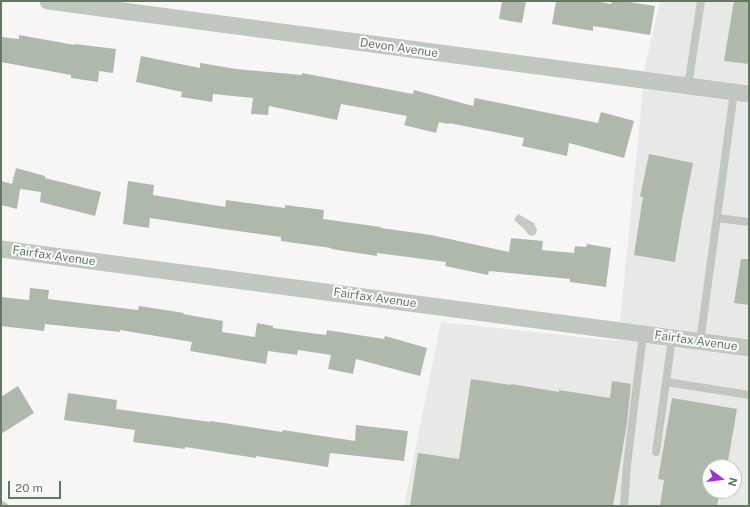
<!DOCTYPE html>
<style>
body{margin:0}
#map{position:relative;width:750px;height:507px;overflow:hidden;background:#f8f5f6;font-family:"Public Sans",sans-serif}
canvas{display:block}
.frame{position:absolute;inset:0;border:2px solid #61795e;pointer-events:none}
.north{position:absolute;left:702px;top:459px;width:40px;height:40px;box-sizing:border-box;background:#fff;border:1px solid #c0c9bf;border-radius:50%;rotate:105deg;font-size:11px;font-weight:700;line-height:16px;text-align:center;color:#61795e}
.north::after{content:'';display:block;margin:auto;width:14px;height:18px;background:#a72ce1;clip-path:polygon(50% 0,100% 100%,50% 72%,0 100%)}
.scale{position:absolute;left:8px;top:481px;width:53px;height:18px;box-sizing:border-box;border:2px solid #61795e;border-top:0;padding-left:5px;font-size:12px;line-height:14px;white-space:nowrap;color:#61795e;-webkit-text-stroke:3px #fff;paint-order:stroke}
</style>
<div id="map">
<canvas width="750" height="507"></canvas>
<div class="frame"></div>
<div class="north">N</div>
<div class="scale">20 m</div>
</div>
<script>
const context = document.querySelector('canvas').getContext('2d');
context.lineJoin = 'round';
function fillPath(path, color) {
  context.fillStyle = color;
  context.fill(path, 'evenodd');
}
function toPath(rows) {
  const path = new Path2D();
  for (const r of rows) {
    path.moveTo(r[0], r[1]);
    for (let i = 2; i < r.length; i += 2) path.lineTo(r[i], r[i + 1]);
  }
  return path;
}
function stroke(path, color, width, dash) {
  context.strokeStyle = color;
  context.lineWidth = width;
  context.lineCap = dash ? 'butt' : 'round';
  context.setLineDash(dash || []);
  context.stroke(path);
}
function drawText(font, color, halo, rows, align = 'center') {
  context.font = font + ' "Public Sans",sans-serif';
  context.lineWidth = 4;
  context.setLineDash([]);
  context.textBaseline = 'middle';
  context.strokeStyle = halo;
  context.fillStyle = color;
  for (const [text, x, y, turn = 0] of rows) {
    context.save();
    context.translate(x, y);
    context.rotate((+turn || 0) * Math.PI / 180);
    context.textAlign = isNaN(turn) ? turn : align;
    if (halo) context.strokeText(text, 0, 0);
    context.fillText(text, 0, 0);
    context.restore();
  }
}
const built = toPath([
 [660,1,749,1,749,85,644,71],
 [643,89,749,103,749,339,620,322],
 [441,322,618,341,619,340,749,357,749,506,404,506],
 [710,467,734,467,734,491,710,491]
]);
const water = toPath([
 [518,214,534,223,537,230,535,235,531,236,528,234,524,229,514,220]
]);
const building = toPath([
 [502,1,526,1,522,23,499,19],
 [556,1,596,1,611,4,612,1,623,1,655,6,650,35,593,26,593,31,552,24],
 [734,1,749,1,749,64,724,61],
 [19,35,75,45,75,44,116,49,113,73,99,71,98,82,71,78,71,75,1,62,1,37,19,39],
 [141,56,200,68,200,63,236,69,302,75,302,73,413,94,414,90,473,106,475,98,598,123,601,112,634,121,624,158,569,143,567,156,522,146,524,138,449,123,449,124,439,122,436,133,404,125,407,116,341,104,337,120,269,106,268,115,251,114,253,98,213,94,212,102,181,97,182,92,136,82],
 [649,154,693,163,682,219,675,262,634,255,643,197,640,197],
 [16,168,45,176,45,178,101,192,95,216,40,202,41,192,20,189,17,209,1,205,1,181,12,184],
 [128,181,154,185,153,195,225,207,226,200,285,208,285,205,324,210,323,219,381,227,381,228,431,235,509,252,511,238,543,241,542,250,574,253,575,246,586,247,587,244,611,248,606,287,570,282,570,279,489,271,488,275,445,266,446,262,377,253,377,256,331,249,331,248,281,241,281,237,216,228,150,218,149,228,123,224],
 [741,259,749,259,749,305,734,303],
 [30,288,49,290,48,299,138,310,139,306,184,313,183,314,223,321,222,332,255,337,257,323,273,326,273,328,326,335,327,330,384,339,385,336,427,348,420,376,356,359,353,374,328,369,331,355,298,350,297,355,268,351,266,364,190,351,192,342,120,330,120,332,45,324,44,331,1,326,1,297,29,300],
 [471,379,511,385,511,384,559,392,559,390,610,398,612,381,631,384,627,423,613,506,410,506,418,453,459,459],
 [18,386,34,413,1,434,1,397],
 [68,393,117,400,116,409,210,422,211,421,282,432,283,430,355,441,356,425,408,431,404,461,330,453,328,467,256,456,256,458,185,447,185,449,133,442,135,430,64,420],
 [672,398,737,409,727,467,710,467,710,491,720,491,717,506,660,506,664,480,658,479]
]);
const service = toPath([
 [688,86,701,1],
 [717,218,749,222],
 [672,338,666,382,749,395],
 [700,342,734,92],
 [656,452,666,382],
 [2,505,4,506],
 [624,506,627,465,643,334]
]);
const minor = toPath([
 [48,1,749,94],
 [1,249,749,348]
]);
const streetNames = [
 ["Devon Avenue",399,48,8],
 ["Fairfax Avenue",54,256,8],
 ["Fairfax Avenue",375,298,8],
 ["Fairfax Avenue",696,341,8]
];
fillPath(built, '#e8e8e7');
fillPath(water, '#c2ccbe');
fillPath(building, '#aeb9ab');
stroke(service, '#bfc7be', 8);
stroke(minor, '#bfc7be', 17);
drawText('12px', '#61795e', '#fff', streetNames);
</script>
